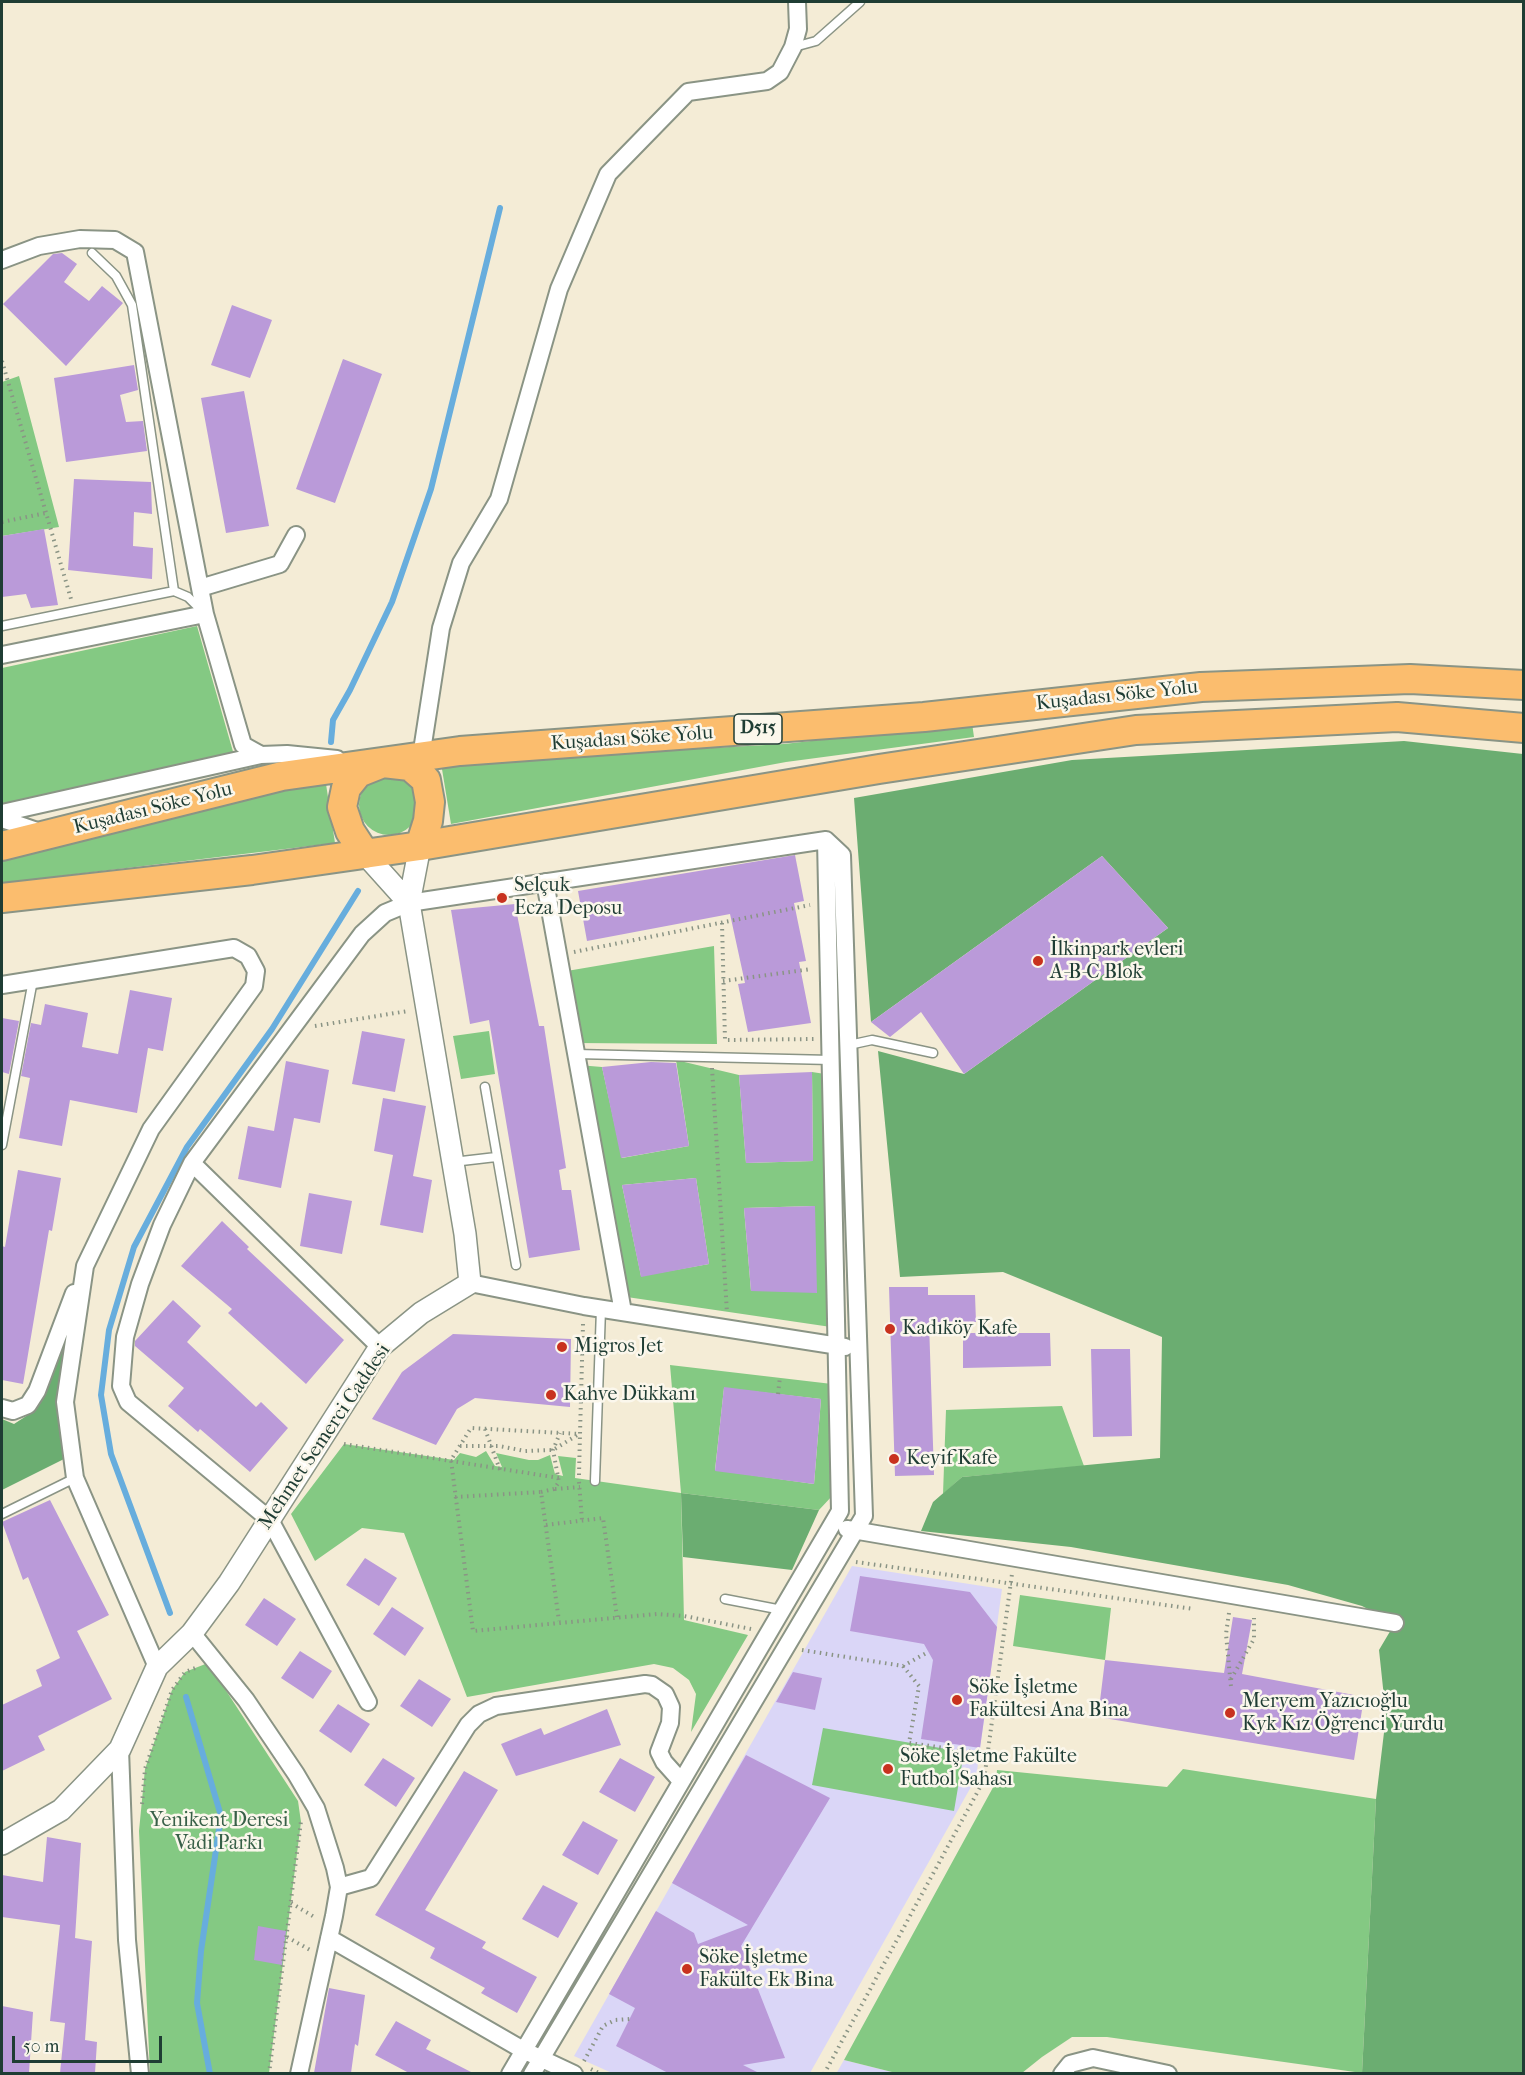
<!DOCTYPE html>
<meta charset="utf-8">
<style>
body{margin:0}
#map{position:relative;width:1525px;height:2075px;overflow:hidden;background:#f4ecd6;font-family:"IM FELL French Canon",serif}
canvas{display:block}
.frame{position:absolute;inset:0;border:3px solid #1f3d34;pointer-events:none}
.scale{position:absolute;left:12px;top:2036px;width:150px;height:27px;box-sizing:border-box;border:3px solid #1f3d34;border-top:0;padding-left:8px;font-size:18px;line-height:21px;white-space:nowrap;color:#1f3d34;-webkit-text-stroke:4px #fbf7ec;paint-order:stroke}
</style>
<div id="map">
<canvas width="1525" height="2075"></canvas>
<div class="frame"></div>
<div class="scale">50 m</div>
</div>
<script>
const context = document.querySelector('canvas').getContext('2d');
context.lineJoin = 'round';
function fillPath(path, color) {
  context.fillStyle = color;
  context.fill(path, 'evenodd');
}
function toPath(rows) {
  const path = new Path2D();
  for (const r of rows) {
    if (r.length === 3) {
      path.moveTo(r[0] + r[2], r[1]);
      path.arc(r[0], r[1], r[2], 0, 2 * Math.PI);
      continue;
    }
    path.moveTo(r[0], r[1]);
    for (let i = 2; i < r.length; i += 2) path.lineTo(r[i], r[i + 1]);
  }
  return path;
}
function stroke(path, color, width, dash) {
  context.strokeStyle = color;
  context.lineWidth = width;
  context.lineCap = dash ? 'butt' : 'round';
  context.setLineDash(dash || []);
  context.stroke(path);
}
function drawText(font, color, halo, rows, align = 'center') {
  context.font = font + ' "IM FELL French Canon",serif';
  context.lineWidth = 5;
  context.setLineDash([]);
  context.textBaseline = 'middle';
  context.strokeStyle = halo;
  context.fillStyle = color;
  for (const [text, x, y, turn = 0] of rows) {
    context.save();
    context.translate(x, y);
    context.rotate((+turn || 0) * Math.PI / 180);
    context.textAlign = isNaN(turn) ? turn : align;
    if (halo) context.strokeText(text, 0, 0);
    context.fillText(text, 0, 0);
    context.restore();
  }
}
const built = toPath([
 [852,1566,1002,1589,976,1778,810,2073,612,2073,574,2056],
 [844,2060,896,2073,836,2074]
]);
const green = toPath([
 [19,376,59,527,2,536,2,382],
 [197,626,234,755,2,807,2,668],
 [972,723,974,737,786,762,451,824,441,763,784,744],
 [389,805,30],
 [326,784,335,843,2,883,2,859,283,789],
 [714,946,717,1044,574,1043,561,972],
 [489,1031,495,1074,461,1079,453,1036],
 [676,1060,739,1075,746,1163,813,1161,812,1072,825,1074,831,1327,620,1296,578,1065,602,1067,622,1158,689,1146],
 [696,1178,709,1264,641,1276,622,1185],
 [815,1206,751,1291,744,1208],
 [670,1365,832,1384,833,1495,819,1510,681,1493,684,1620,748,1635,691,1732,696,1694,689,1680,673,1668,654,1664,467,1697,404,1533,362,1528,315,1561,291,1514,344,1444,454,1460,460,1453,476,1457,486,1451,495,1466,502,1467,496,1453,529,1460,538,1460,550,1455,555,1474,563,1476,558,1456,576,1458,575,1478,681,1493],
 [724,1388,821,1399,814,1484,715,1470],
 [1062,1406,1084,1466,962,1477,943,1494,946,1410],
 [1020,1595,1111,1608,1105,1660,1013,1646],
 [208,1663,298,1801,301,1822,269,2073,150,2074,139,1831,145,1769,172,1690,185,1672],
 [823,1728,964,1752,954,1811,812,1785],
 [1183,1769,1376,1799,1362,2073,1107,2037,1072,2037,1042,2057,1022,2073,896,2073,844,2060,996,1782,997,1770,1167,1787]
]);
const forest = toPath([
 [1404,741,1523,754,1523,2073,1362,2073,1376,1799,1386,1716,1379,1650,1395,1623,1362,1606,1288,1585,1071,1547,921,1531,933,1502,962,1477,1160,1458,1162,1337,1003,1272,900,1277,878,1051,964,1074,1168,928,1102,856,871,1022,854,798,1072,760],
 [68,1339,68,1457,2,1490,2,1419,14,1424,34,1411],
 [681,1493,819,1510,792,1570,683,1557]
]);
const stream = toPath([
 [331,742,333,720,350,690,392,602,431,489,500,208],
 [170,1613,111,1454,101,1395,109,1330,134,1247,187,1147,272,1029,358,891],
 [186,1697,221,1816,201,1951,197,2003,210,2074]
]);
const building = toPath([
 [62,253,77,264,64,282,89,301,102,286,123,303,66,366,3,304,53,254],
 [232,305,272,320,250,378,211,365],
 [343,359,382,374,335,503,296,489],
 [134,365,138,390,120,395,126,422,143,421,147,451,66,462,54,378],
 [244,391,269,526,226,533,201,398],
 [74,479,151,482,152,514,134,512,133,546,153,548,152,579,68,570],
 [44,529,58,605,31,608,26,594,2,597,2,536],
 [795,855,804,901,794,903,806,961,799,962,811,1023,748,1032,738,984,745,983,730,914,587,941,578,891],
 [1102,856,1168,928,964,1074,921,1012,890,1037,871,1022],
 [515,904,539,1026,544,1026,566,1168,559,1170,562,1190,571,1190,580,1250,529,1258,489,1020,470,1024,451,910],
 [130,990,172,998,163,1051,148,1048,137,1113,70,1100,62,1146,19,1138,30,1078,21,1076,31,1023,41,1025,45,1004,88,1013,82,1047,118,1054],
 [2,1018,19,1021,9,1074,2,1072],
 [362,1031,405,1039,395,1092,352,1084],
 [286,1061,329,1070,320,1123,294,1118,281,1188,238,1179,248,1126,274,1131],
 [651,1062,676,1063,689,1146,621,1158,602,1067],
 [812,1072,813,1161,746,1163,739,1075],
 [383,1098,426,1106,413,1176,432,1180,423,1233,380,1225,393,1155,374,1151],
 [18,1170,61,1178,52,1231,49,1230,23,1384,2,1380,2,1246,5,1247],
 [696,1178,709,1264,641,1277,622,1185],
 [309,1193,352,1201,342,1254,300,1246],
 [815,1206,817,1293,751,1291,744,1208],
 [222,1221,249,1247,247,1249,344,1340,306,1384,228,1313,232,1309,181,1266],
 [889,1287,928,1287,928,1295,975,1295,976,1322,929,1322,934,1475,895,1476],
 [173,1300,201,1326,187,1342,256,1407,261,1402,288,1428,250,1472,200,1429,198,1432,168,1406,184,1388,135,1346,135,1341],
 [963,1333,1050,1333,1051,1366,963,1368],
 [453,1334,571,1339,570,1407,475,1398,457,1409,436,1445,372,1419,402,1372],
 [1091,1349,1130,1349,1132,1436,1093,1437],
 [724,1387,821,1399,814,1484,715,1471],
 [50,1500,109,1615,77,1631,112,1699,38,1736,45,1750,2,1771,2,1705,42,1686,36,1670,60,1658,28,1577,23,1580,2,1522],
 [365,1558,397,1578,379,1606,346,1585],
 [860,1576,970,1592,997,1627,980,1748,921,1739,933,1660,924,1644,850,1631],
 [264,1598,296,1619,277,1646,245,1625],
 [392,1607,424,1628,405,1656,373,1634],
 [1233,1617,1252,1620,1242,1674,1354,1695,1352,1708,1362,1710,1354,1760,1098,1717,1105,1660,1224,1673],
 [300,1651,332,1671,313,1699,281,1678],
 [793,1672,822,1678,815,1710,776,1702],
 [419,1679,451,1699,432,1727,400,1706],
 [338,1704,370,1724,351,1753,319,1731],
 [607,1709,621,1745,516,1776,501,1744,541,1728,544,1735],
 [746,1755,830,1798,741,1946,785,2058,743,2065,759,2073,668,2073,616,2046,635,2008,609,1994,656,1911,694,1933,698,1944,748,1925,672,1883],
 [383,1758,415,1778,396,1807,364,1785],
 [620,1758,655,1777,635,1812,599,1792],
 [464,1771,498,1790,425,1910,486,1942,482,1948,537,1977,517,2013,481,1993,485,1988,430,1958,435,1948,375,1915],
 [583,1821,618,1840,598,1875,562,1855],
 [47,1837,81,1843,75,1938,92,1941,85,2040,97,2042,95,2073,60,2073,65,2023,50,2021,60,1925,2,1917,2,1875,43,1882],
 [543,1885,578,1903,558,1938,522,1919],
 [258,1926,286,1931,282,1965,254,1960],
 [329,1988,365,1995,358,2046,355,2044,351,2073,314,2073],
 [2,2006,33,2012,29,2073,2,2073],
 [396,2021,431,2040,426,2049,473,2073,409,2073,375,2055]
]);
const path = toPath([
 [2,361,71,599],
 [2,522,46,513],
 [722,923,725,1040,814,1039],
 [574,952,810,905],
 [723,981,812,969],
 [315,1026,408,1011],
 [712,1068,727,1313],
 [583,1324,580,1434,471,1428,451,1460,473,1631,657,1614,684,1616,751,1629],
 [778,1394,780,1377],
 [485,1429,500,1470],
 [344,1444,559,1478],
 [460,1446,499,1446,525,1451,553,1450,579,1434],
 [579,1475,580,1434],
 [579,1482,582,1520],
 [555,1489,580,1487],
 [541,1492,554,1489,559,1482,553,1450,560,1433],
 [455,1497,541,1492,559,1621],
 [546,1525,603,1518,617,1617],
 [856,1562,1194,1609],
 [1229,1613,1226,1634,1231,1687],
 [802,1650,903,1666,928,1652],
 [903,1666,919,1686,909,1743,988,1754],
 [1231,1679,1254,1639,1254,1618],
 [142,1804,145,1769,172,1690,185,1672,198,1667],
 [291,1903,316,1918],
 [287,1937,310,1950],
 [584,2061,603,2026,615,2020,630,2019],
 [591,2069,601,2074],
 [269,2074,301,1821],
 [824,2074,984,1780,1012,1574]
]);
const service = toPath([
 [794,47,816,41,860,2],
 [174,591,188,597,202,611],
 [2,626,174,591,132,305,116,276,92,253],
 [849,1045,872,1040,933,1053],
 [576,1054,831,1060],
 [485,1087,516,1265],
 [2,1145,33,980],
 [453,1162,496,1157],
 [595,1481,601,1309],
 [2,1514,75,1478],
 [725,1599,782,1610]
]);
const minor = toPath([
 [2,260,39,246,80,239,115,240,135,252,205,614,243,745,261,755,287,754,337,759],
 [200,588,280,564,296,535],
 [2,655,205,614],
 [421,757,441,628,461,563,499,499,559,289,608,174,688,92,767,81,780,72,793,47,798,29,797,2],
 [2,813,261,755],
 [2,819,43,833],
 [545,882,623,1312],
 [2,985,234,948,248,956,256,971,254,986,151,1129,85,1266,65,1402,75,1478,157,1667],
 [192,1163,380,1347],
 [470,1283,584,1306,845,1347],
 [2,1408,13,1411,28,1405,37,1391,74,1293],
 [847,1529,1395,1623],
 [192,1633,246,1700,296,1774,316,1808,335,1868,339,1887,334,1916,299,2074],
 [368,1702,270,1520,128,1402,121,1386,125,1337,140,1284,162,1225,192,1163,362,934,385,913,409,903,826,840],
 [120,1749,127,1940,140,2074],
 [339,1887,371,1878,468,1725,479,1714,496,1706,645,1684,652,1685,665,1694,671,1707,670,1723,659,1752,664,1762,681,1781],
 [329,1938,523,2050,574,2074],
 [510,2074,840,1511,826,840],
 [532,2074,864,1516,842,855,826,840],
 [1062,2074,1070,2064,1093,2058,1168,2074]
]);
const tertiary = toPath([
 [365,854,409,903],
 [2,1844,61,1810,120,1749,157,1667,192,1633,229,1583,380,1347,421,1313,470,1283,465,1234,409,903,420,846]
]);
const trunk = toPath([
 [2,846,282,776,460,751,924,717,1201,687,1410,679,1524,685],
 [365,854,350,831,342,807,346,788,358,773,383,763,410,766,426,780,430,802,428,821,420,846],
 [2,898,252,870,420,846,879,769,1136,730,1397,717,1524,728]
]);
const markers = [
 [502,898,6,"#c8321e"],
 [1038,961,6,"#c8321e"],
 [890,1329,6,"#c8321e"],
 [562,1347,6,"#c8321e"],
 [551,1395,6,"#c8321e"],
 [894,1459,6,"#c8321e"],
 [957,1700,6,"#c8321e"],
 [1230,1713,6,"#c8321e"],
 [888,1769,6,"#c8321e"],
 [687,1969,6,"#c8321e"]
];
const shields = [
 [758,729,48]
];
const shieldNames = [
 ["D515",758,729]
];
const streetNames = [
 ["Kuşadası Söke Yolu",1117,696,-6],
 ["Kuşadası Söke Yolu",632,739,-4],
 ["Kuşadası Söke Yolu",153,809,-14],
 ["Mehmet Semerci Caddesi",325,1437,-56]
];
const poiNames = [
 ["Selçuk",514,886],
 ["Ecza Deposu",514,909],
 ["İlkinpark evleri",1050,950],
 ["A-B-C Blok",1050,973],
 ["Kadıköy Kafe",902,1329],
 ["Migros Jet",574,1347],
 ["Kahve Dükkanı",563,1395],
 ["Keyif Kafe",906,1459],
 ["Söke İşletme",969,1688],
 ["Fakültesi Ana Bina",969,1711],
 ["Meryem Yazıcıoğlu",1242,1702],
 ["Kyk Kız Öğrenci Yurdu",1242,1725],
 ["Söke İşletme Fakülte",900,1757],
 ["Futbol Sahası",900,1780],
 ["Söke İşletme",699,1958],
 ["Fakülte Ek Bina",699,1981]
];
const parkNames = [
 ["Yenikent Deresi",219,1821],
 ["Vadi Parkı",219,1844]
];
fillPath(built, '#dad6f7');
fillPath(green, '#84c983');
fillPath(forest, '#6bad71');
stroke(stream, '#67addd', 6);
fillPath(building, '#ba9ad9');
stroke(service, '#8a9485', 11);
stroke(minor, '#8a9485', 20);
stroke(tertiary, '#8a9485', 24);
stroke(trunk, '#8a9485', 32);
stroke(path, '#8a9485', 4, [1.5, 4.5]);
stroke(service, '#fff', 8);
stroke(minor, '#fff', 16);
stroke(tertiary, '#fff', 21);
stroke(trunk, '#fbbd6e', 28);
for (const [x, y, r, color] of markers) {
  const dot = new Path2D();
  dot.arc(x, y, r, 0, 2 * Math.PI);
  context.fillStyle = color;
  context.fill(dot);
  stroke(dot, '#fbf7ec', 2);
}
for (const [x, y, w] of shields) {
  const box = new Path2D();
  box.roundRect(x - w / 2, y - 15, w, 30, 4.5);
  context.fillStyle = '#fbf7ec';
  context.fill(box);
  stroke(box, '#1f3d34', 1.5);
}
drawText('bold 18px', '#1f3d34', null, shieldNames);
drawText('20px', '#1f3d34', '#fbf7ec', streetNames);
drawText('20px', '#1f3d34', '#fbf7ec', poiNames, 'left');
drawText('20px', '#386048', '#fbf7ec', parkNames);
</script>
